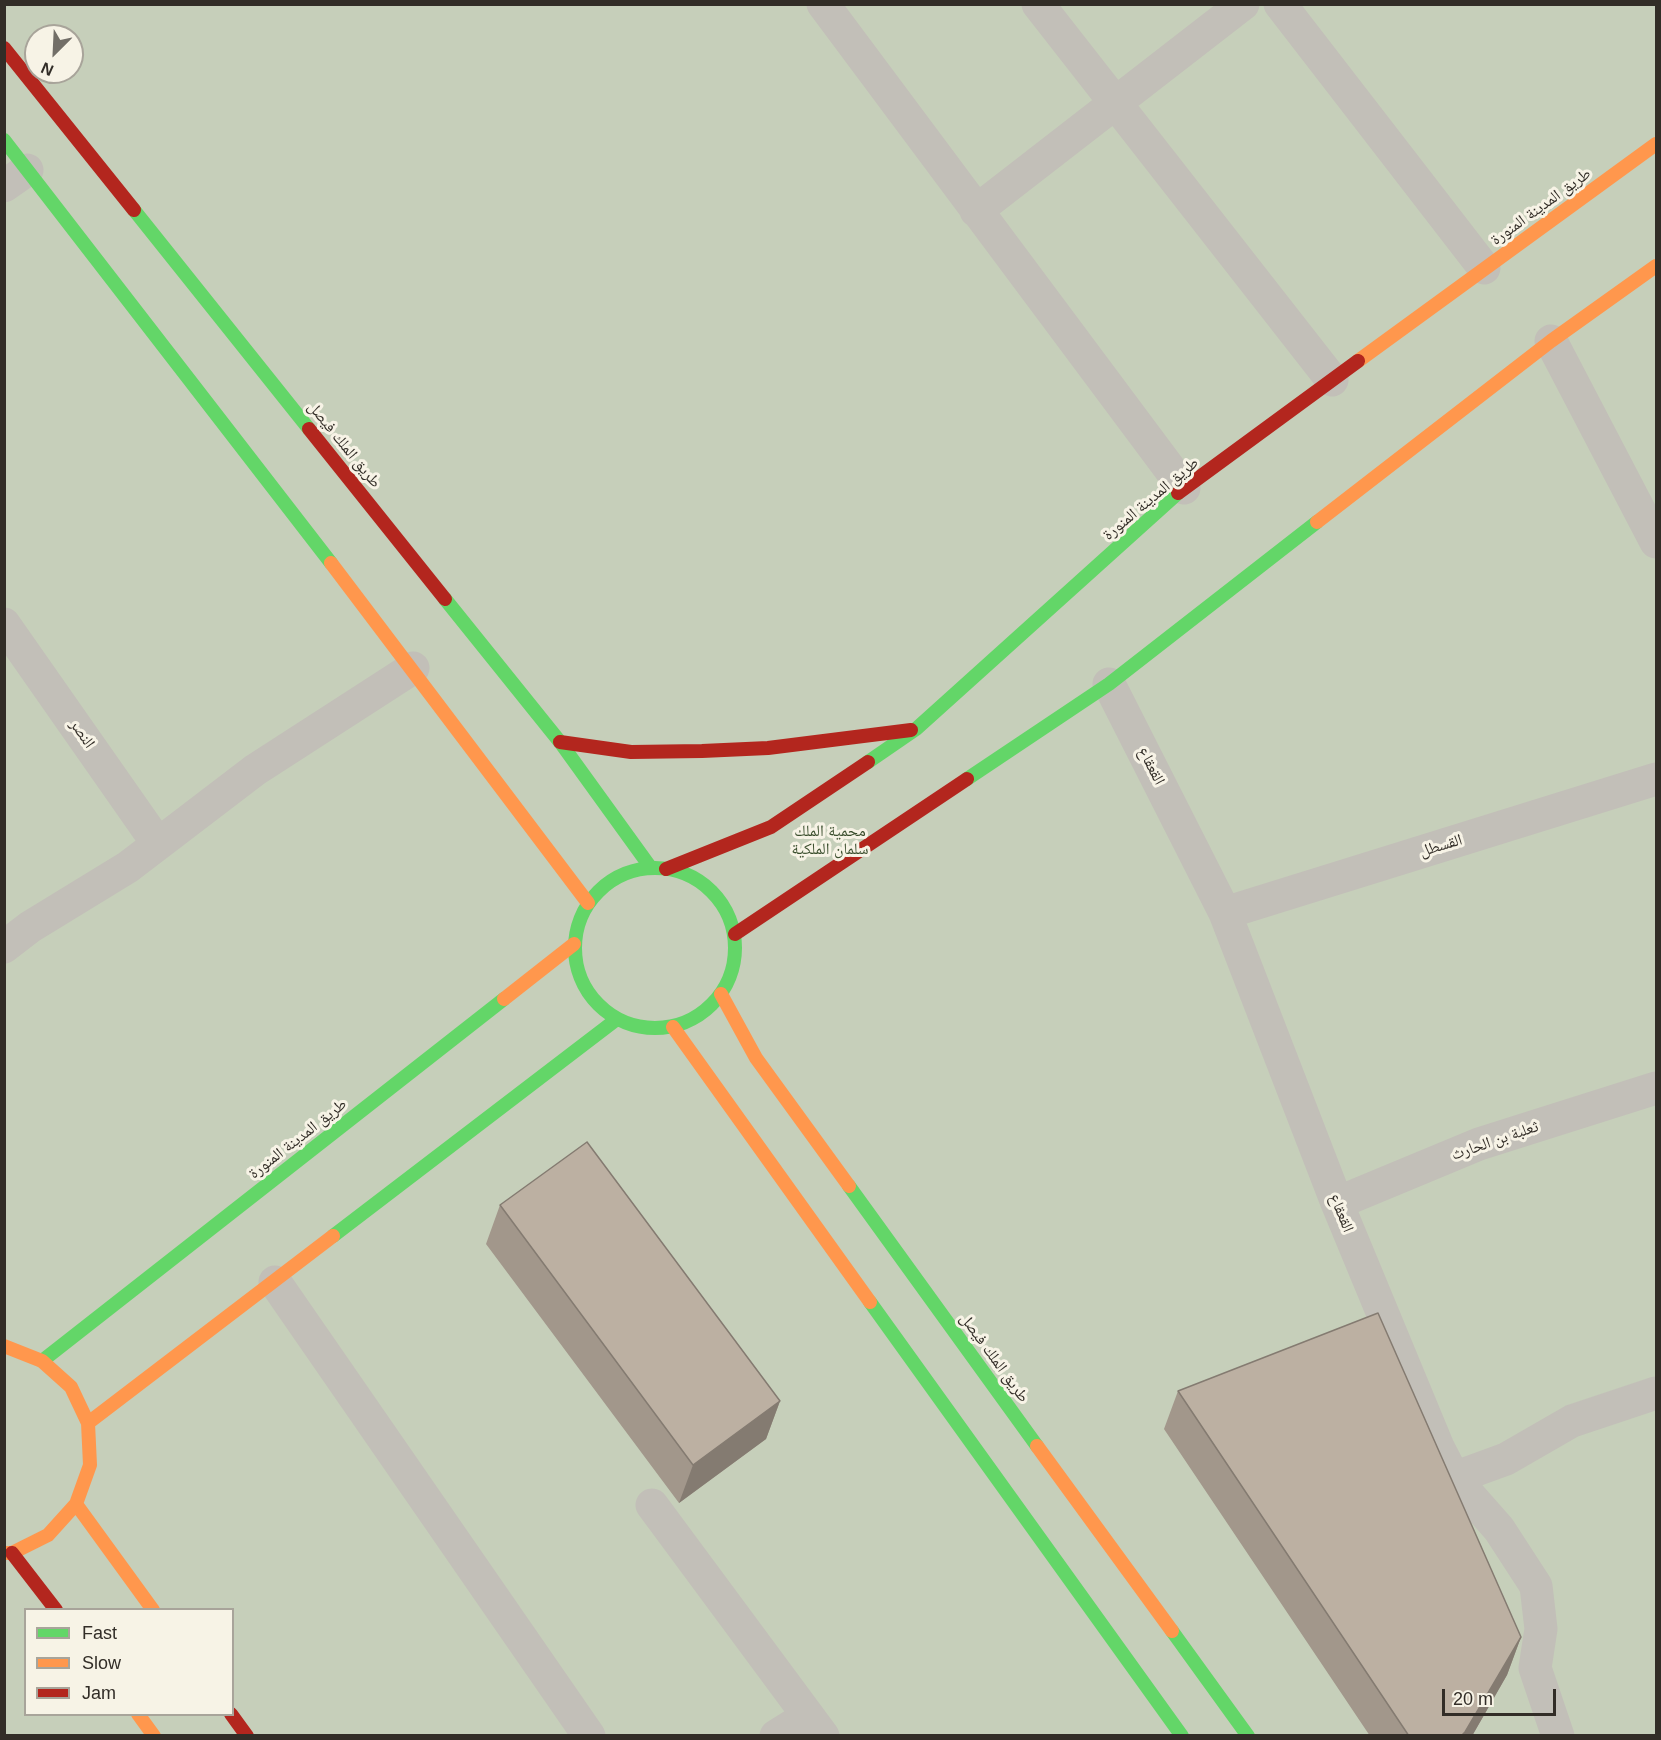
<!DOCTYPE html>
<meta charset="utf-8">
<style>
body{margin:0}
#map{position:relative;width:1661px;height:1740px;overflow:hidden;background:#eae7de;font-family:Helvetica,sans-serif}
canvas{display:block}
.frame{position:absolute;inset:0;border:6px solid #322d27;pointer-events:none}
.legend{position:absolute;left:24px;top:1608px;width:210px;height:108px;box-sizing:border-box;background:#f7f3e6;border:2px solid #a8a49a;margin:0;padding:8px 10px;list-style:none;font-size:18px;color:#322d27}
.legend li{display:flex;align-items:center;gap:12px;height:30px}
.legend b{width:30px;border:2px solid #a8a49a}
.north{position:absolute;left:24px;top:24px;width:60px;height:60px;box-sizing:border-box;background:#f7f3e6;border:2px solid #a8a49a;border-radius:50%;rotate:204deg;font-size:16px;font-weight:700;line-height:24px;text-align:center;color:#322d27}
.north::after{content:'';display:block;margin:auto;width:21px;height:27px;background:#726e67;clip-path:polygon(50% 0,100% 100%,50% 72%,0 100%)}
.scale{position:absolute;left:1442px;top:1689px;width:114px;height:27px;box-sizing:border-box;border:3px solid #322d27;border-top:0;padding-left:8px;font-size:18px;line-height:21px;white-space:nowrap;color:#322d27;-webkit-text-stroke:4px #f7f3e6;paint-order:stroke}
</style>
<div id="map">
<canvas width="1661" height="1740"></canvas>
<div class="frame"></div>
<ul class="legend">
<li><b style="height:8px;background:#63d668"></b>Fast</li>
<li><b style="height:8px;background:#ff974d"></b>Slow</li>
<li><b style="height:8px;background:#b3261e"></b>Jam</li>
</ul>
<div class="north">N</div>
<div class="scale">20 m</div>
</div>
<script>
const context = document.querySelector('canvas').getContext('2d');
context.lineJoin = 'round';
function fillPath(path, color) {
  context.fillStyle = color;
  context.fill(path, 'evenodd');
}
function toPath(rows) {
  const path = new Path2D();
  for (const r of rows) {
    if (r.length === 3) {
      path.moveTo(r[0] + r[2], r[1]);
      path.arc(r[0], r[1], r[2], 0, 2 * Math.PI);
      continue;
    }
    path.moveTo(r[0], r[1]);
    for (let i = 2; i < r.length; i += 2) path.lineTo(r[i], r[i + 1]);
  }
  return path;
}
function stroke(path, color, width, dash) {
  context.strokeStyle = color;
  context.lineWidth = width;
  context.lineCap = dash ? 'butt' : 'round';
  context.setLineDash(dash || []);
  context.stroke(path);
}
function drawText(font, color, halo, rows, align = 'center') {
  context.font = font + ' Helvetica,"Noto Naskh Arabic",sans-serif';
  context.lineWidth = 6;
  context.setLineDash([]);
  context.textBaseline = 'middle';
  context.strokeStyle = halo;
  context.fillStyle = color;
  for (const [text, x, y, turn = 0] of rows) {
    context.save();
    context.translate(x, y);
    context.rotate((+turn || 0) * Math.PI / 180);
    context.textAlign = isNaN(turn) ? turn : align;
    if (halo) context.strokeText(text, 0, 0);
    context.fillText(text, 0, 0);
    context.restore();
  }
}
const green = toPath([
 [5,5,1656,5,1656,1735,5,1735],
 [36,36,72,36,72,72,36,72],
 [26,1610,232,1610,232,1714,26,1714]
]);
const street = toPath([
 [823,4,1184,488],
 [1038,4,1332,380],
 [1280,4,1484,268],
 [4,186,27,170],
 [976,211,1243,4],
 [1551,341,1656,542],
 [4,624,158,844],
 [1109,684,1225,913,1337,1203,1438,1447,1454,1478,1499,1529,1536,1586,1541,1629,1535,1668,1558,1736],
 [1225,913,1656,779],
 [4,947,30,927,128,867,255,770,413,668],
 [1337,1203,1479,1144,1656,1088],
 [275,1282,589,1736],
 [1454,1478,1506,1459,1572,1421,1656,1393],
 [652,1505,823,1736],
 [776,1736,808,1716]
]);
const fast = toPath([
 [4,140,331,563],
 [134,210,309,429],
 [445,599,560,742,651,868],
 [868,762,916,729,1178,493],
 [967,779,1109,684,1317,522],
 [655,948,80],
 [849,1186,1037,1446],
 [333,1236,617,1019],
 [870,1302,1182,1736],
 [42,1361,504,999],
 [1172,1631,1248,1736]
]);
const slow = toPath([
 [1358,361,1656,144],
 [1317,522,1551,341,1656,266],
 [331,563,588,903],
 [721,994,756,1058,849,1186],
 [504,999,574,944],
 [673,1027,870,1302],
 [4,1346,42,1361,71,1387,88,1423,90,1465,76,1504,48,1535,12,1553,4,1553],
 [88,1423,333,1236],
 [1037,1446,1172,1631],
 [76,1504,153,1610],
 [138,1714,154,1736]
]);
const jam = toPath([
 [4,48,134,210],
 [309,429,445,599],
 [1178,493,1358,361],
 [560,742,631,752,702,751,768,748,911,730],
 [666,869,771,827,868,762],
 [735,934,967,779],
 [12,1553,56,1610],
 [231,1714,247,1736]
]);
const wall = toPath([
 [500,1205,780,1401,766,1439,679,1503,486,1244],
 [1178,1391,1521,1637,1507,1675,1472,1736,1370,1736,1164,1429]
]);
const shadedWall = toPath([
 [780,1401,766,1439,679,1503,693,1465],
 [1521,1637,1507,1675,1472,1736,1461,1736]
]);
const building = toPath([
 [587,1142,780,1401,693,1465,500,1205,587,1142],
 [1378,1313,1521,1637,1465,1732,1461,1736,1409,1736,1178,1391,1378,1313]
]);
const streetNames = [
 ["طريق المدينة المنورة",1541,207,-36],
 ["طريق الملك فيصل",344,445,51],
 ["طريق المدينة المنورة",1151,499,-40],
 ["النصر",82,734,55],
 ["القعقاع",1151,766,63],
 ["القسطل",1441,846,-17],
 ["طريق المدينة المنورة",298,1139,-38],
 ["ثعلبة بن الحارث",1495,1141,-19],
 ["القعقاع",1341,1213,68],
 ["طريق الملك فيصل",994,1358,54]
];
const parkNames = [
 ["محمية الملك",830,832],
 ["سلمان الملكية",830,850]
];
fillPath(green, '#c6cfba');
stroke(street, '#c2bfb8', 33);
stroke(fast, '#63d668', 14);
stroke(slow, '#ff974d', 14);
stroke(jam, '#b3261e', 14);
fillPath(wall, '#a2978b');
fillPath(shadedWall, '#847b71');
fillPath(building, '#bcb0a2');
stroke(building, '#847b71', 1.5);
drawText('16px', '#322d27', '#f7f3e6', streetNames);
drawText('16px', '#3a4e2d', '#f7f3e6', parkNames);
</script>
